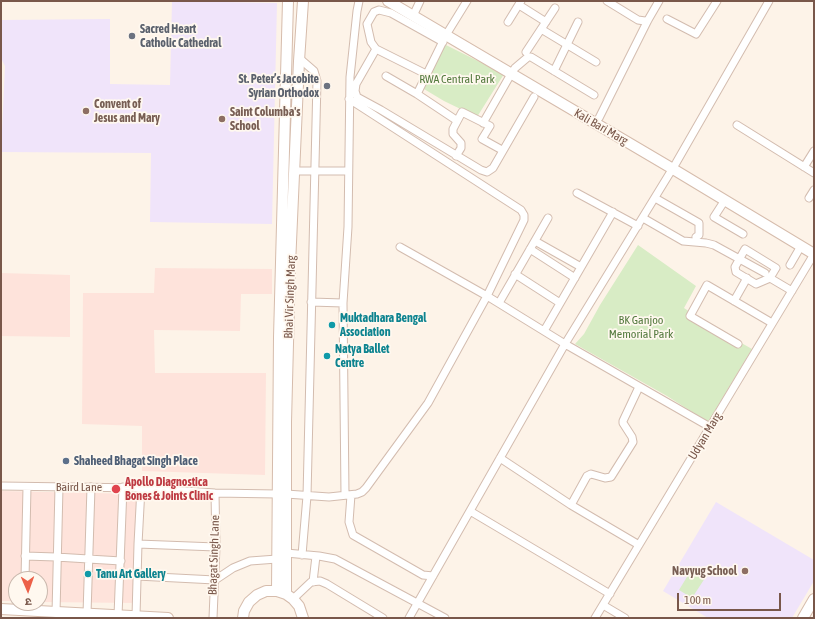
<!DOCTYPE html>
<meta charset="utf-8">
<style>
body{margin:0}
#map{position:relative;width:815px;height:619px;overflow:hidden;background:#fdf3e8;font-family:"Asap Condensed","Noto Sans Devanagari",sans-serif}
canvas{display:block}
.frame{position:absolute;inset:0;border:2px solid #79574a;pointer-events:none}
.north{position:absolute;left:8px;top:571px;width:40px;height:40px;box-sizing:border-box;background:#fff8ef;border:1px solid #c9b8ad;border-radius:50%;rotate:178deg;font-size:11px;font-weight:700;line-height:16px;text-align:center;color:#79574a}
.north::after{content:'';display:block;margin:auto;width:14px;height:18px;background:#ec6048;clip-path:polygon(50% 0,100% 100%,50% 72%,0 100%)}
.scale{position:absolute;left:677px;top:593px;width:104px;height:18px;box-sizing:border-box;border:2px solid #79574a;border-top:0;padding-left:5px;font-size:12px;line-height:14px;white-space:nowrap;color:#79574a;-webkit-text-stroke:3px #fff8ef;paint-order:stroke}
</style>
<div id="map">
<canvas width="815" height="619"></canvas>
<div class="frame"></div>
<div class="north">उ</div>
<div class="scale">100 m</div>
</div>
<script>
const context = document.querySelector('canvas').getContext('2d');
context.lineJoin = 'round';
function fillPath(path, color) {
  context.fillStyle = color;
  context.fill(path, 'evenodd');
}
function toPath(rows) {
  const path = new Path2D();
  for (const r of rows) {
    path.moveTo(r[0], r[1]);
    for (let i = 2; i < r.length; i += 2) path.lineTo(r[i], r[i + 1]);
  }
  return path;
}
function stroke(path, color, width, dash) {
  context.strokeStyle = color;
  context.lineWidth = width;
  context.lineCap = dash ? 'butt' : 'round';
  context.setLineDash(dash || []);
  context.stroke(path);
}
function drawText(font, color, halo, rows, align = 'center') {
  context.font = font + ' "Asap Condensed",sans-serif';
  context.lineWidth = 3.5;
  context.setLineDash([]);
  context.textBaseline = 'middle';
  context.strokeStyle = halo;
  context.fillStyle = color;
  for (const [text, x, y, turn = 0] of rows) {
    context.save();
    context.translate(x, y);
    context.rotate((+turn || 0) * Math.PI / 180);
    context.textAlign = isNaN(turn) ? turn : align;
    if (halo) context.strokeText(text, 0, 0);
    context.fillText(text, 0, 0);
    context.restore();
  }
}
const commercial = toPath([
 [155,268,272,269,272,294,241,294,240,331,154,330,155,373,266,373,265,475,142,471,142,426,82,424,83,293,154,293],
 [1,273,70,275,70,337,1,336],
 [1,491,139,494,134,603,40,602,40,579,16,579,16,601,1,601]
]);
const education = toPath([
 [172,1,277,3,272,224,150,222,151,153,1,152,5,66,1,58,1,20,110,19,110,84,170,85],
 [716,502,814,560,814,581,792,618,708,618,663,591]
]);
const green = toPath([
 [444,44,504,74,477,117,444,101,419,86],
 [638,245,696,286,684,308,708,324,752,349,708,422,667,396,575,344,584,334,600,305],
 [693,567,707,575,692,598,679,590]
]);
const street = toPath([
 [607,1,638,20,645,21,648,20],
 [519,5,546,22],
 [413,16,420,1],
 [667,19,696,34,717,1],
 [508,22,521,1],
 [541,29,596,62],
 [376,49,356,84,355,91,357,97,381,110,481,170,487,172,493,168,534,97],
 [526,52,555,8],
 [299,58,314,71,317,81,307,496,302,555],
 [554,71,578,22],
 [426,74,376,49,371,42,367,24,374,12,379,10,391,13,443,42],
 [386,76,417,94,456,120],
 [417,94,446,35,467,1],
 [599,118,648,20,659,1],
 [483,123,511,74,515,68,528,57,531,57,594,95],
 [737,125,814,173],
 [456,156,461,148,461,143,453,134,453,129,462,112,490,126,482,139,502,150],
 [804,167,814,151],
 [295,171,348,171],
 [577,193,638,226],
 [655,198,699,223,699,235,696,237],
 [809,198,814,190],
 [725,200,714,217,743,234],
 [643,218,683,241,706,243,714,245,765,273],
 [535,241,581,267],
 [400,247,487,296,565,344,710,427],
 [530,249,575,278],
 [790,265,801,246],
 [515,274,560,303],
 [770,278,776,268,745,249,735,267,736,272,756,284,770,278,792,291],
 [734,301,747,278],
 [311,302,343,303],
 [499,303,548,218],
 [544,331,613,212],
 [738,344,690,316,707,285,772,323],
 [500,458,571,505,639,545],
 [1,486,141,488,215,493,277,494],
 [286,494,329,497,357,494,362,492,366,488,428,403,487,296,524,220,524,215,521,210,349,99],
 [345,495,343,303,348,227,350,77,357,11,359,1],
 [351,495,349,522,353,535,423,575,433,576],
 [571,505,587,476,591,474,605,478,611,477,633,442,632,437,623,423,623,421,639,387],
 [470,511,610,594],
 [138,544,141,488],
 [286,553,319,556,335,559,445,618],
 [25,556,56,557,121,561],
 [137,576,215,580,233,568,250,561,277,559],
 [25,579,27,487],
 [313,582,316,556],
 [293,599,311,582,320,581,327,584,383,618],
 [603,605,625,618],
 [56,613,59,487],
 [87,614,91,487],
 [118,616,123,487],
 [136,616,138,544,216,547],
 [213,618,216,547,215,493],
 [409,618,565,344,676,163,769,1],
 [595,618,814,254]
]);
const secondary = toPath([
 [388,1,673,169,814,254],
 [277,591,279,337,288,1],
 [286,594,286,422,290,265,299,61,303,1],
 [1,609,168,618],
 [243,618,244,611,249,602,257,595,266,591,277,591,286,594,293,599,299,606,303,618],
 [803,618,814,599]
]);
const markers = [
 [132,36,4,"#6b7280"],
 [327,86,4,"#6b7280"],
 [86,111,4,"#8d6e63"],
 [222,119,4,"#8d6e63"],
 [332,325,4,"#0f9aa8"],
 [327,356,4,"#0f9aa8"],
 [66,461,4,"#5c6f8a"],
 [116,489,5,"#e0444e"],
 [745,571,4,"#8d6e63"],
 [88,574,4,"#0f9aa8"]
];
const worshipNames = [
 ["Sacred Heart",140,29],
 ["Catholic Cathedral",140,43],
 ["St. Peter’s Jacobite",319,79,"right"],
 ["Syrian Orthodox",319,93,"right"]
];
const parkNames = [
 ["RWA Central Park",457,79],
 ["BK Ganjoo",641,320],
 ["Memorial Park",641,334]
];
const educationNames = [
 ["Convent of",94,104],
 ["Jesus and Mary",94,118],
 ["Saint Columba's",230,112],
 ["School",230,126],
 ["Navyug School",737,571,"right"]
];
const streetNames = [
 ["Kali Bari Marg",601,127,30],
 ["Bhai Vir Singh Marg",290,297,-88],
 ["Udyan Marg",705,436,-59],
 ["Baird Lane",79,487],
 ["Bhagat Singh Lane",214,555,-88]
];
const cultureNames = [
 ["Muktadhara Bengal",340,318],
 ["Association",340,332],
 ["Natya Ballet",335,349],
 ["Centre",335,363],
 ["Tanu Art Gallery",96,574]
];
const serviceNames = [
 ["Shaheed Bhagat Singh Place",74,461]
];
const healthNames = [
 ["Apollo Diagnostica",125,482],
 ["Bones & Joints Clinic",125,496]
];
fillPath(commercial, '#fee3db');
fillPath(education, '#f0e4fa');
fillPath(green, '#d8ecc5');
stroke(street, '#d3bcaf', 9);
stroke(secondary, '#d6bcac', 12);
stroke(street, '#fff', 7);
stroke(secondary, '#fff', 10);
for (const [x, y, r, color] of markers) {
  const dot = new Path2D();
  dot.arc(x, y, r, 0, 2 * Math.PI);
  context.fillStyle = color;
  context.fill(dot);
  stroke(dot, '#fff8ef', 1.5);
}
drawText('bold 12px', '#5b616d', '#fff8ef', worshipNames, 'left');
drawText('12px', '#547a3e', '#fff8ef', parkNames);
drawText('bold 12px', '#785e54', '#fff8ef', educationNames, 'left');
drawText('12px', '#79574a', '#fff8ef', streetNames);
drawText('bold 12px', '#0d838f', '#fff8ef', cultureNames, 'left');
drawText('bold 12px', '#4e5e75', '#fff8ef', serviceNames, 'left');
drawText('bold 12px', '#be3a42', '#fff8ef', healthNames, 'left');
</script>
